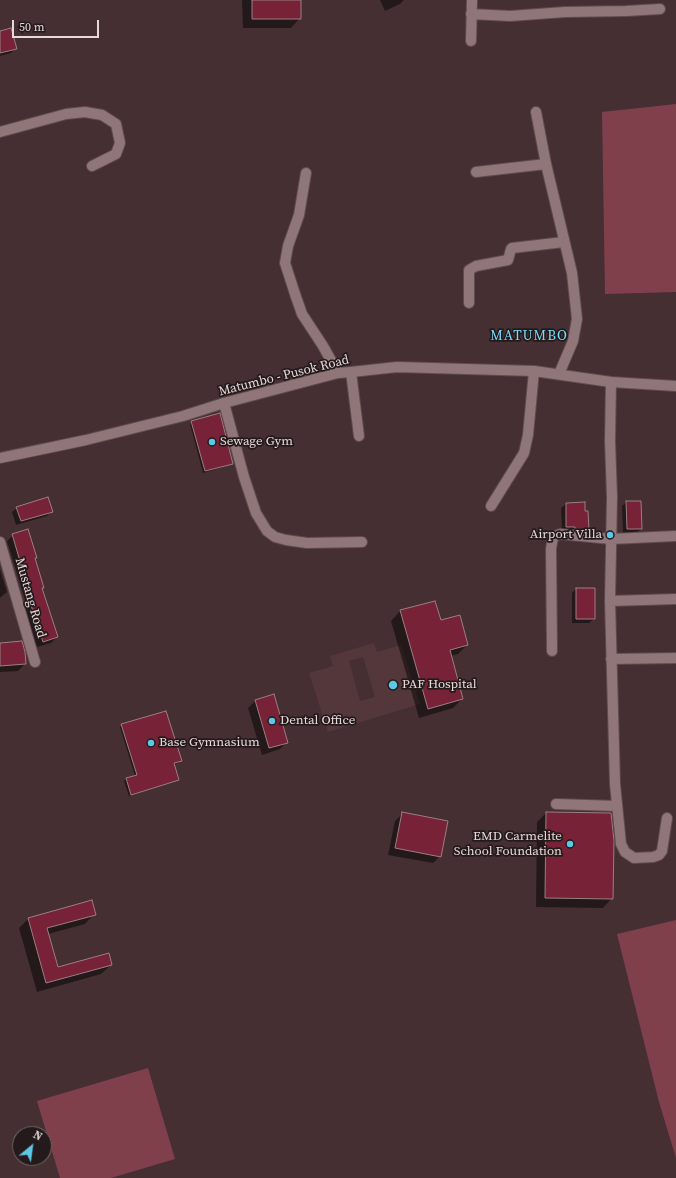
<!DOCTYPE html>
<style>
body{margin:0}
#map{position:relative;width:676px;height:1178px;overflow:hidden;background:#452f32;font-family:"Source Serif 4",serif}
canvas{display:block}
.north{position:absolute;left:12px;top:1126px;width:40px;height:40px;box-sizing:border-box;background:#241a1b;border:1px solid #726667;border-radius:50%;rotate:29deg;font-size:11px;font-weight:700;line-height:16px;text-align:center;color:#e7d8da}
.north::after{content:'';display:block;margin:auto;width:14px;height:18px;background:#5bc8e7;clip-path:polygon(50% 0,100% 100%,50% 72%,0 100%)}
.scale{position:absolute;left:12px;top:20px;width:87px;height:18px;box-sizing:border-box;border:2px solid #e7d8da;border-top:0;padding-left:5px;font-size:12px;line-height:14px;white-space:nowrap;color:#e7d8da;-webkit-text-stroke:3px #241a1b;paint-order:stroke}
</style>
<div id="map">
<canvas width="676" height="1178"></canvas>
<div class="north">N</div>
<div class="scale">50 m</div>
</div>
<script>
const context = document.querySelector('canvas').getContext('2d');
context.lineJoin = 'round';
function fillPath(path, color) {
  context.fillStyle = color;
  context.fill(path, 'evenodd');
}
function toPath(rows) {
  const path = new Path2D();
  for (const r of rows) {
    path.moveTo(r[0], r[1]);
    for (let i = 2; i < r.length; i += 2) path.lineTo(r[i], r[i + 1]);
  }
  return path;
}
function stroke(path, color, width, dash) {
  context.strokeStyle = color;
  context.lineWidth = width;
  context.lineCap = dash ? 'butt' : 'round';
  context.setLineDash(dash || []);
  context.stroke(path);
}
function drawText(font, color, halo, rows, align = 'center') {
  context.font = font + ' "Source Serif 4",serif';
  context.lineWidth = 3.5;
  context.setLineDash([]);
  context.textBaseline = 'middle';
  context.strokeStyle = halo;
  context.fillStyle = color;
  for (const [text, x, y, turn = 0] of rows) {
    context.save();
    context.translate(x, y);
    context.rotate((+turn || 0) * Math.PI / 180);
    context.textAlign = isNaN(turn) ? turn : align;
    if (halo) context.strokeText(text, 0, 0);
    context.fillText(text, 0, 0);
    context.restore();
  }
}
const built = toPath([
 [374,643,377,652,401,645,420,704,328,732,309,673,333,666,330,656],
 [363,657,375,697,360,701,349,661]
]);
const green = toPath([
 [676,104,676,292,605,294,602,112],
 [676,920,676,1158,659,1102,617,934],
 [148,1068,175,1159,111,1178,60,1178,37,1101]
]);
const shadow = toPath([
 [242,0,300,0,300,18,291,28,243,28],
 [380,0,404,0,400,4,385,11],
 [0,32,15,49,11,53,0,56],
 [192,422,232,463,230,465,203,473,190,424],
 [626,502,641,529,637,533,623,534,622,506],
 [584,503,588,529,583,534,562,531,561,508,566,504],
 [17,508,51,512,47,516,16,525,12,512],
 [13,535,36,557,34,559,43,587,41,589,57,637,51,643,37,647,22,603,25,600,7,541],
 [0,569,7,592,0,598],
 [576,589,594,619,589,623,572,623,572,593],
 [435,602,440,622,467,645,458,654,450,656,462,699,453,708,419,718,391,621,400,611],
 [0,644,25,664,18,671,0,672],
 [255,701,287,742,280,749,262,755,248,708],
 [122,725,180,761,178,763,173,764,178,779,176,781,129,796,124,781,126,779,135,776,120,727],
 [546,813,612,898,603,908,536,907,537,822],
 [402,814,440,856,433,863,388,855,395,821],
 [94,914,85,924,48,934,58,968,111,965,101,974,37,992,19,928,28,919]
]);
const building = toPath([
 [252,0,301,0,301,19,252,19,252,0],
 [11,28,17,49,0,53,0,31,11,28],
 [220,413,233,464,205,471,191,421,220,413],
 [48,497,53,512,21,521,16,507,48,497],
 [626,501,641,501,642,529,627,529,626,501],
 [585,502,585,511,588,511,589,530,575,529,575,527,566,527,566,503,585,502],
 [28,529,37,558,35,558,44,588,42,588,58,637,43,642,28,596,30,595,12,534,28,529],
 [576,588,595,588,595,619,576,619,576,588],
 [435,601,441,620,460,615,468,645,450,650,463,699,428,709,400,610,435,601],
 [22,641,25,652,26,664,0,666,0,643,22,641],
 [274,694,288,743,269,748,255,700,274,694],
 [166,711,182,761,174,763,179,780,131,795,126,778,137,775,121,724,166,711],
 [402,812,448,821,441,857,395,848,402,812],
 [546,812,611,813,614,841,613,899,545,898,546,812],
 [92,900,96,915,47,928,58,967,109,953,112,965,46,983,28,918,92,900]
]);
const street = toPath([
 [471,14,510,16,565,12,626,11,660,9],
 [471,41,472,0],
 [536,112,546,164,572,273,577,319,573,341,559,374],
 [0,132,66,114,85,112,102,115,116,124,120,143,116,154,92,166],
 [476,172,546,164],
 [306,173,299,215,288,246,285,263,295,294,302,314,323,346,338,373],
 [469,303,469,270,476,266,508,260,511,249,512,248,564,242],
 [351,372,359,436],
 [611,382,610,441,612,497,610,601,615,784,621,844,625,852,634,858,653,857,659,855,662,851,667,818],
 [224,403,244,477,256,513,267,531,275,537,286,540,307,543,362,542],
 [491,506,524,453,528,435,534,371],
 [0,542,35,662],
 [610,601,676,599],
 [552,651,551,549,553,537,560,534,611,539,676,536],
 [611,659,676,658],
 [556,804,617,806]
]);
const secondary = toPath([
 [0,458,86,440,183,416,224,403,338,373,351,372,397,367,534,371,611,382,676,386]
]);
const markers = [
 [212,442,4,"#5bc8e7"],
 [610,535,4,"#5bc8e7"],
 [393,685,5,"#5bc8e7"],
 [272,721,4,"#5bc8e7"],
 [151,743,4,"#5bc8e7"],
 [570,844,4,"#5bc8e7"]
];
const streetNames = [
 ["Matumbo - Pusok Road",284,376,-14],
 ["Mustang Road",30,598,74]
];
const poiNames = [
 ["Sewage Gym",220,442],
 ["Airport Villa",602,535,"right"],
 ["PAF Hospital",402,685],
 ["Dental Office",280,721],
 ["Base Gymnasium",159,743],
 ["EMD Carmelite",562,837,"right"],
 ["School Foundation",562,852,"right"]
];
const neighbourhoodNames = [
 ["MATUMBO",529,336]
];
fillPath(built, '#54373b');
fillPath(green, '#80404b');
fillPath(shadow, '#0007');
fillPath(building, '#782238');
stroke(building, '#997f82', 1);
stroke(street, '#5f4c50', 12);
stroke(secondary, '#5f4c50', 12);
stroke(street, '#907679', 10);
stroke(secondary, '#907679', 10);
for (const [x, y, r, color] of markers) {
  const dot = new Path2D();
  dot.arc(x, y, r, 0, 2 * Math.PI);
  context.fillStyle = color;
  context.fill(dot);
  stroke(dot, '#241a1b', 1.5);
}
drawText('13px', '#e7d8da', '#241a1b', streetNames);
drawText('13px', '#e7d8da', '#241a1b', poiNames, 'left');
context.letterSpacing = '1px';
drawText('14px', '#7adbf8', '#241a1b', neighbourhoodNames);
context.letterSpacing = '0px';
</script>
